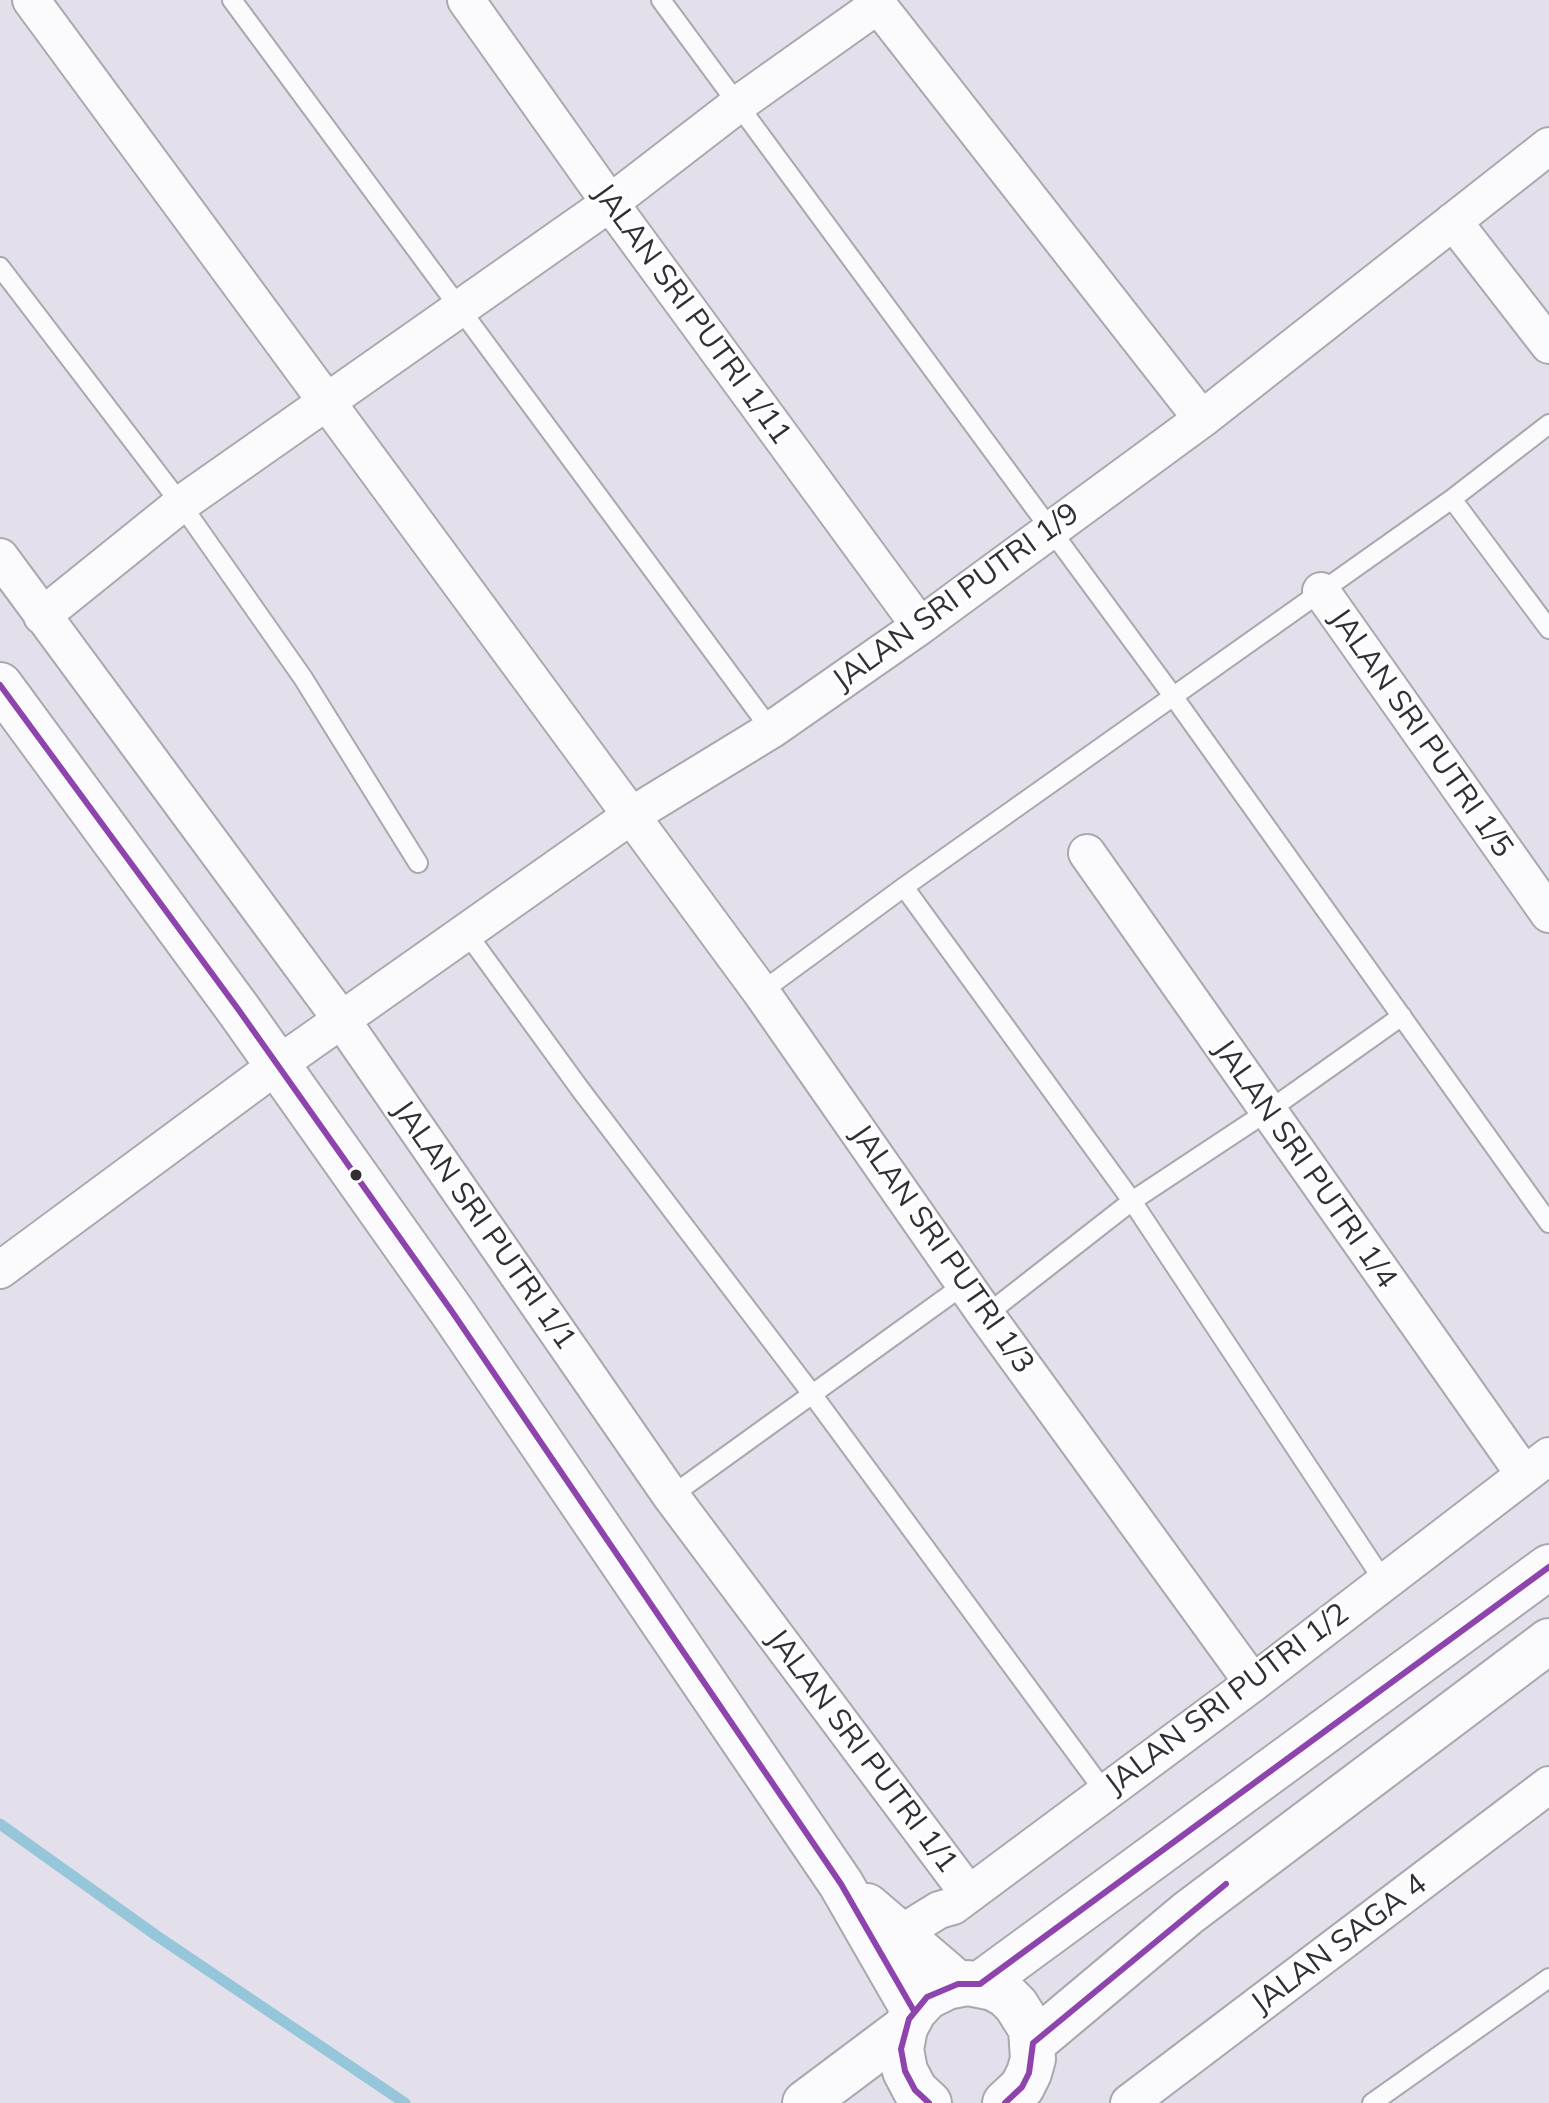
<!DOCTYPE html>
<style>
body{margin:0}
canvas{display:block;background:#e3e0eb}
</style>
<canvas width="1549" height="2103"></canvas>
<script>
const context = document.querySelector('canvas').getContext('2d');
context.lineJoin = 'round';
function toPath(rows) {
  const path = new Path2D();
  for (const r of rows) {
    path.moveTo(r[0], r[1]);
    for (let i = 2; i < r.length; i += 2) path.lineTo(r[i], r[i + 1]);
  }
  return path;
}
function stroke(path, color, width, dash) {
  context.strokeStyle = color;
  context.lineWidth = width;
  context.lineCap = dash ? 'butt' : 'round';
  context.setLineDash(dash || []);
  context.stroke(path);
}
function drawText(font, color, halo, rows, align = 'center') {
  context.font = font + ' Mulish,sans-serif';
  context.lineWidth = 6;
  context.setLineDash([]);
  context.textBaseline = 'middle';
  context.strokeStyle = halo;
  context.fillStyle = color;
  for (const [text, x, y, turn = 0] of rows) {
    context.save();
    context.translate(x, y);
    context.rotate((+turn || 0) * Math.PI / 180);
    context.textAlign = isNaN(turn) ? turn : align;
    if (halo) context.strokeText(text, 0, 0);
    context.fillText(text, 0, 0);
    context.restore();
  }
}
const stream = toPath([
 [0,1824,157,1936,405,2103]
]);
const lane = toPath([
 [232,0,771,730],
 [661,0,1173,696,1549,1223],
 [0,267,181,504,303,678,418,863],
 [1452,499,1549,629],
 [904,887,1132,1201,1383,1580],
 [466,932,580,1089,812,1394,1104,1791],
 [761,992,904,887,1452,499,1549,424],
 [986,1315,1132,1201,1268,1111,1402,1016],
 [671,1496,965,1284],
 [1372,2103,1549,1978]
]);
const street = toPath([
 [31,0,761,992,986,1315,1253,1683],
 [466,0,610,203,920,626],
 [874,0,1202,419],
 [1453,221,1549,345],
 [0,557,341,1019,671,1496,968,1893],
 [1321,591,1549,914],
 [42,616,181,504,610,203,737,105,878,5],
 [1087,853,1524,1474],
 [0,1270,276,1066,632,815,771,730,920,626,1202,419,1549,146],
 [900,1934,939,1910,953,1906,1253,1683,1549,1456],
 [1129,2103,1549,1785]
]);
const secondary = toPath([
 [0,685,238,1009,453,1313,841,1884,914,2011],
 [867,1906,958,1984],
 [980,1984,1549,1567],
 [1033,2043,1188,1913,1549,1641],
 [805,2103,905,2028],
 [929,2103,915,2090,905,2071,901,2049,905,2028,914,2011,927,1997,947,1987,968,1983,993,1988,1006,1995,1016,2005,1031,2029,1033,2059,1029,2073,1022,2087,1005,2103]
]);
const bus1 = toPath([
 [0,685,238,1009,453,1313,841,1884,914,2011],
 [929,2103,915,2090,905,2071,901,2049,909,2019,927,1997,958,1984,980,1984,1549,1567],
 [1005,2103,1022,2087,1029,2073,1033,2043,1226,1884]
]);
const markers = [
 [356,1175,7,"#312e36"]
];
const streetNames = [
 ["JALAN SRI PUTRI 1/11",692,314,54],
 ["JALAN SRI PUTRI 1/9",956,597,-36],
 ["JALAN SRI PUTRI 1/5",1421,733,55],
 ["JALAN SRI PUTRI 1/4",1305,1164,55],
 ["JALAN SRI PUTRI 1/1",484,1225,55],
 ["JALAN SRI PUTRI 1/3",942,1249,55],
 ["JALAN SRI PUTRI 1/2",1227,1699,-37],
 ["JALAN SRI PUTRI 1/1",862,1751,53],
 ["JALAN SAGA 4",1339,1944,-37]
];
stroke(stream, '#95c6da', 11);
stroke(lane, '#aaa7b0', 22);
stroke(street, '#aaa7b0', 40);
stroke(secondary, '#aaa7b0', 48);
stroke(lane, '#fbfafc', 18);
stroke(street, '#fbfafc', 36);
stroke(secondary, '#fbfafc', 44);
stroke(bus1, '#8e44ad', 6);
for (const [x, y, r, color] of markers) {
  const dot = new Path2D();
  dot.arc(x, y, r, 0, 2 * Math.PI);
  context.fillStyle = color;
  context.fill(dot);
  stroke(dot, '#fff', 3);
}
drawText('30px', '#312e36', '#fff', streetNames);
</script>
